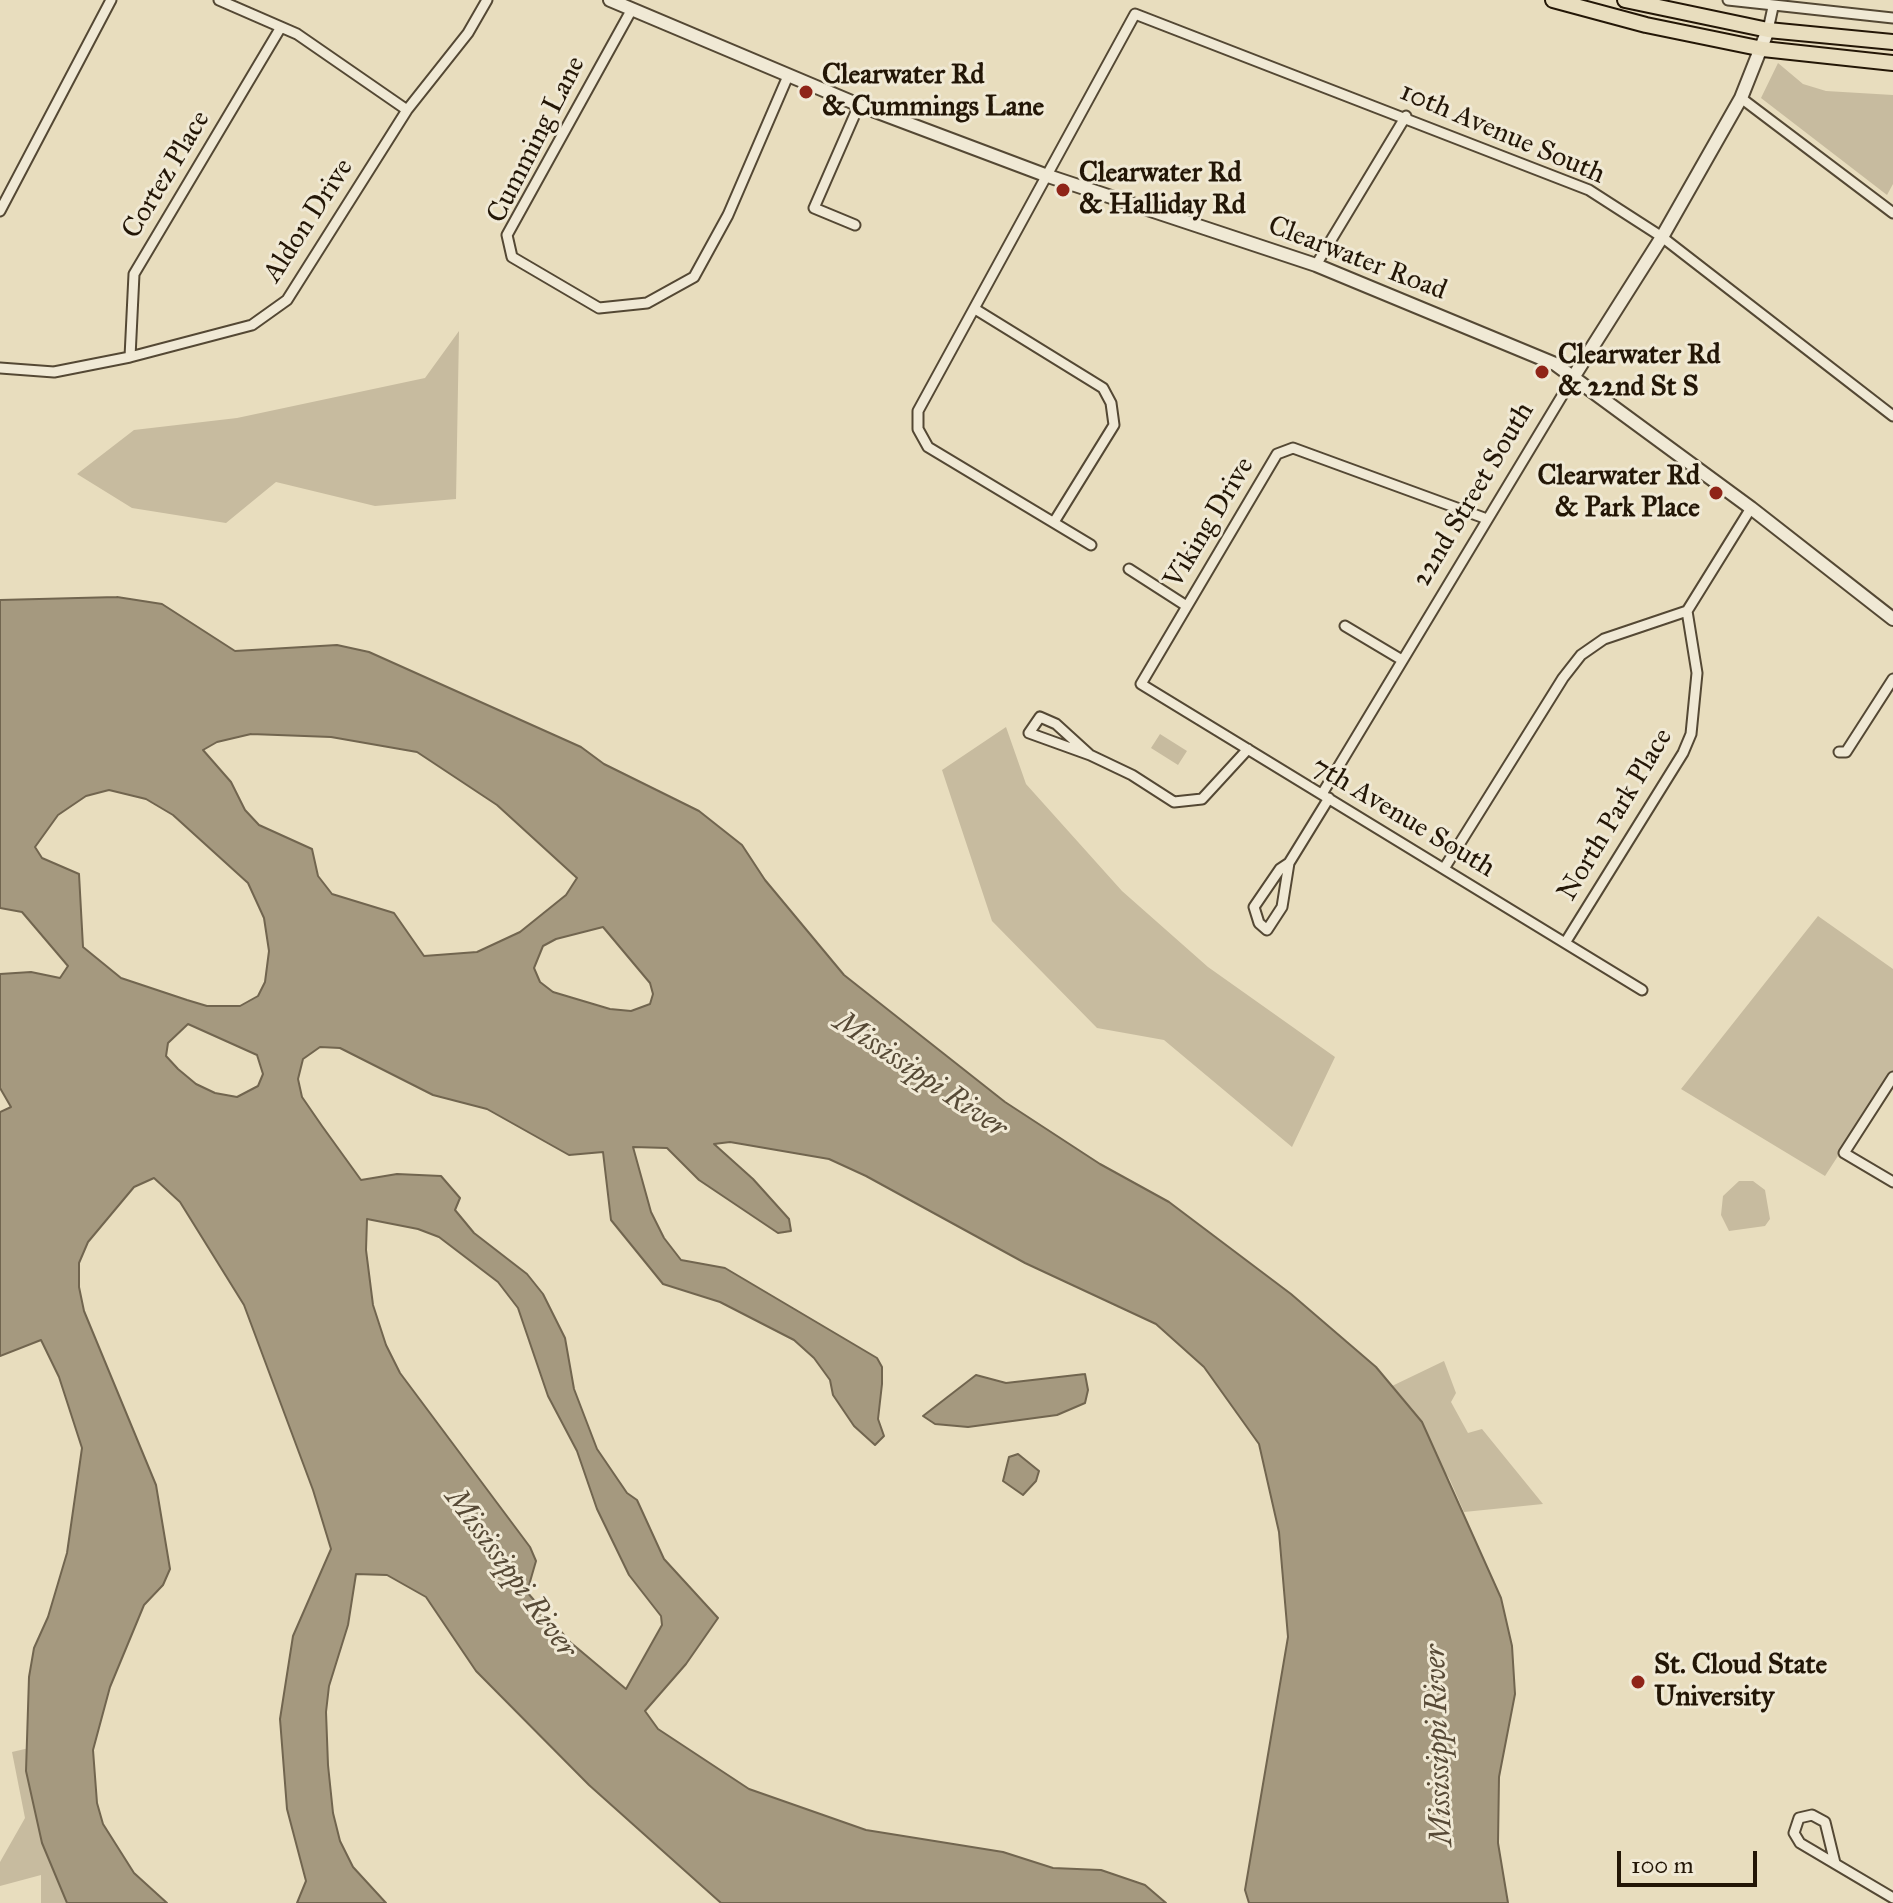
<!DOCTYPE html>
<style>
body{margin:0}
#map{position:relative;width:1893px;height:1903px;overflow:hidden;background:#e8ddbe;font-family:"IM FELL Great Primer",serif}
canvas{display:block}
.scale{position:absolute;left:1617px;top:1851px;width:140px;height:36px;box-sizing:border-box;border:4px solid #231606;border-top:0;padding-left:10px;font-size:24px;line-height:28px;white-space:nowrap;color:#231606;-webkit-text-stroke:6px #f0e9d5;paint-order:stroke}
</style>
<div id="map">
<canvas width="1893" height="1903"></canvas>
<div class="scale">100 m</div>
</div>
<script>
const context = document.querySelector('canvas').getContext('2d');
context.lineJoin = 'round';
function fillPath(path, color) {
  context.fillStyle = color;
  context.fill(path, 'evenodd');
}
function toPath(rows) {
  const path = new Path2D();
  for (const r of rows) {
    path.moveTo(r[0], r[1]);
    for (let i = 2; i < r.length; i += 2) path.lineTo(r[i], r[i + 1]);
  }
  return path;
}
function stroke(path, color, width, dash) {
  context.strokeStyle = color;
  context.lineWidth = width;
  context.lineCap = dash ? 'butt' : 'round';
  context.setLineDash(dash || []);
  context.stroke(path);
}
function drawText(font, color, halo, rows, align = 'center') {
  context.font = font + ' "IM FELL Great Primer",serif';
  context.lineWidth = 6;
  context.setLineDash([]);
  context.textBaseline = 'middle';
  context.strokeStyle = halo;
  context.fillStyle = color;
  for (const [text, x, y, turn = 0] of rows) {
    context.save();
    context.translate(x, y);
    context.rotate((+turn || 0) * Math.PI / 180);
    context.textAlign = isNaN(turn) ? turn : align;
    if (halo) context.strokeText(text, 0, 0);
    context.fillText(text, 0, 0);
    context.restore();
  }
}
const green = toPath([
 [1778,63,1803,84,1826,91,1893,95,1893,184,1887,195,1761,98],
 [459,331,456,499,375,506,276,482,226,523,132,508,77,474,134,430,237,418,425,378],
 [1006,727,1026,784,1122,891,1208,967,1335,1057,1292,1147,1164,1040,1097,1028,992,921,942,770],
 [1160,734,1187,751,1178,765,1151,748],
 [1818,916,1893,969,1893,1071,1825,1176,1681,1089],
 [1739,1181,1753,1181,1765,1190,1770,1219,1765,1226,1729,1231,1721,1215,1723,1196],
 [1444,1361,1456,1393,1451,1402,1468,1433,1482,1429,1543,1504,1464,1512,1450,1480,1392,1386],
 [42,1745,92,1903,41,1903,41,1875,0,1886,0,1862,25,1818,12,1752]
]);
const water = toPath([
 [117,597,162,604,235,651,337,645,369,652,581,747,604,764,699,811,742,845,765,880,844,975,1005,1102,1100,1164,1169,1202,1291,1294,1376,1367,1422,1422,1501,1598,1512,1646,1515,1694,1499,1777,1498,1843,1508,1903,1249,1903,1245,1890,1288,1637,1279,1532,1259,1444,1204,1367,1156,1324,1025,1263,866,1176,829,1159,730,1142,714,1144,753,1179,789,1219,791,1231,778,1233,699,1180,667,1148,633,1147,651,1212,664,1238,681,1260,725,1268,877,1358,882,1367,882,1384,878,1419,884,1436,875,1445,854,1426,833,1395,830,1380,814,1358,794,1340,720,1302,663,1284,611,1220,603,1152,569,1155,487,1109,433,1095,340,1048,320,1047,303,1059,298,1079,302,1097,322,1126,361,1180,397,1174,441,1176,460,1198,455,1210,474,1233,527,1274,543,1294,565,1338,574,1389,597,1449,627,1493,637,1500,664,1559,718,1618,686,1664,645,1711,658,1729,749,1789,866,1830,1003,1852,1053,1868,1101,1870,1145,1885,1166,1903,721,1903,589,1785,476,1671,426,1597,387,1575,356,1574,348,1625,329,1686,326,1712,328,1765,333,1813,340,1841,353,1867,386,1903,297,1903,306,1881,287,1809,280,1719,293,1636,331,1549,313,1490,244,1305,180,1202,154,1178,134,1187,88,1242,79,1263,79,1287,84,1311,156,1485,170,1569,163,1585,144,1605,110,1687,93,1750,97,1803,103,1824,134,1873,167,1903,67,1903,42,1843,26,1771,29,1677,34,1648,48,1617,67,1553,82,1448,59,1377,41,1340,0,1356,0,1112,11,1107,0,1088,0,974,31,972,60,978,68,966,22,912,0,908,0,600,117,597],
 [251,734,331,737,417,752,497,805,577,878,566,895,520,932,477,952,424,956,394,913,332,894,318,876,312,849,259,825,245,810,231,782,203,750,217,742,251,734],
 [109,790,146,799,173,815,248,883,264,918,269,951,265,982,258,996,240,1006,207,1006,187,1000,121,978,83,947,79,874,42,858,35,847,58,815,86,796,109,790],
 [603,927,650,983,653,994,650,1004,631,1011,610,1009,553,992,540,982,534,968,543,946,556,939,603,927],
 [188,1024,257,1055,263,1074,258,1086,237,1097,215,1093,196,1084,178,1069,166,1056,168,1043,188,1024],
 [367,1219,418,1229,439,1237,498,1282,518,1308,548,1396,577,1451,597,1509,629,1575,661,1616,662,1625,626,1689,570,1642,527,1592,536,1561,530,1547,400,1373,386,1345,373,1305,366,1250,367,1219],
 [1085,1374,1088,1390,1085,1403,1057,1415,968,1427,935,1424,923,1416,976,1375,1006,1383,1085,1374],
 [1018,1454,1039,1471,1036,1481,1023,1495,1003,1481,1009,1457,1018,1454]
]);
const minor = toPath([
 [219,0,297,34,407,110],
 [1728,0,1893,18],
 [632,9,507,235,512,257,599,308,647,303,694,277,728,215,788,76],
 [1768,30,1773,7],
 [1741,98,1893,213],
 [0,211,111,0],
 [855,225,814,208,859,105],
 [1316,265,1406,116],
 [975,309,1103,388,1111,403,1114,425,1054,522],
 [130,357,134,274,281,27],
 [0,368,54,372,130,357,252,325,287,300,407,110,468,33,487,0],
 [1487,519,1293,448,1277,454,1141,684,1642,990],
 [1091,545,928,447,918,429,918,411,1135,14,1589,190,1662,237,1893,416],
 [1129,569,1185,605],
 [1687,611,1751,508],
 [1345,626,1402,660],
 [1839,752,1846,752,1893,679],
 [1090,755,1029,733,1040,717,1056,724,1090,755,1132,775,1174,802,1202,799,1248,749],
 [1322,794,1574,376],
 [1289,863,1282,907,1267,930,1259,923,1254,907,1280,869,1289,863,1329,798],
 [1445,867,1563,678,1581,655,1604,639,1687,611],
 [1565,943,1683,753,1691,734,1697,673,1687,611],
 [1893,1077,1844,1153,1893,1182],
 [1835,1863,1825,1822,1812,1815,1799,1818,1794,1833,1800,1843,1893,1898]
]);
const tertiary = toPath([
 [610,0,859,105,1045,175,1316,265,1555,364,1751,508,1893,619],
 [1574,376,1662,237,1741,98,1768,30]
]);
const primary = toPath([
 [1553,0,1646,25,1763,49,1893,63],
 [1625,0,1768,30,1893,42]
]);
const markers = [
 [806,92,8,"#8f2418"],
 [1063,190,8,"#8f2418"],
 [1542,372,8,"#8f2418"],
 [1716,493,8,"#8f2418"],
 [1638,1682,8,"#8f2418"]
];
const poiNames = [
 ["Clearwater Rd",822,76],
 ["& Cummings Lane",822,108],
 ["Clearwater Rd",1079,174],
 ["& Halliday Rd",1079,206],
 ["Clearwater Rd",1558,356],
 ["& 22nd St S",1558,388],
 ["Clearwater Rd",1700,477,"right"],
 ["& Park Place",1700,509,"right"],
 ["St. Cloud State",1654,1666],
 ["University",1654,1698]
];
const streetNames = [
 ["10th Avenue South",1502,134,23],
 ["Cumming Lane",537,140,-63],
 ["Cortez Place",167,175,-59],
 ["Aldon Drive",309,221,-57],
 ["Clearwater Road",1357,259,21],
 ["22nd Street South",1474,495,-59],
 ["Viking Drive",1210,523,-59],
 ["North Park Place",1616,815,-59],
 ["7th Avenue South",1403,818,31]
];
const waterNames = [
 ["Mississippi River",920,1076,34],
 ["Mississippi River",510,1574,54],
 ["Mississippi River",1440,1745,-92]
];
fillPath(green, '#c7bb9f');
fillPath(water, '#a5997f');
stroke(water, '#71654f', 2);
stroke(minor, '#544834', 13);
stroke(tertiary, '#544834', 16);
stroke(primary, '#231606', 18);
stroke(minor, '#f0e9d5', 9);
stroke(tertiary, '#f0e9d5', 12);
stroke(primary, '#e8ddbe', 14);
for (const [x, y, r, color] of markers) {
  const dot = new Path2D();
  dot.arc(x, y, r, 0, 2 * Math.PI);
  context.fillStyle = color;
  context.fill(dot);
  stroke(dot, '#f0e9d5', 3);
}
drawText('bold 28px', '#231606', '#f0e9d5', poiNames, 'left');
drawText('28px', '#231606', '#f0e9d5', streetNames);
drawText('italic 30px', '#574a36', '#f0e9d5', waterNames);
</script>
